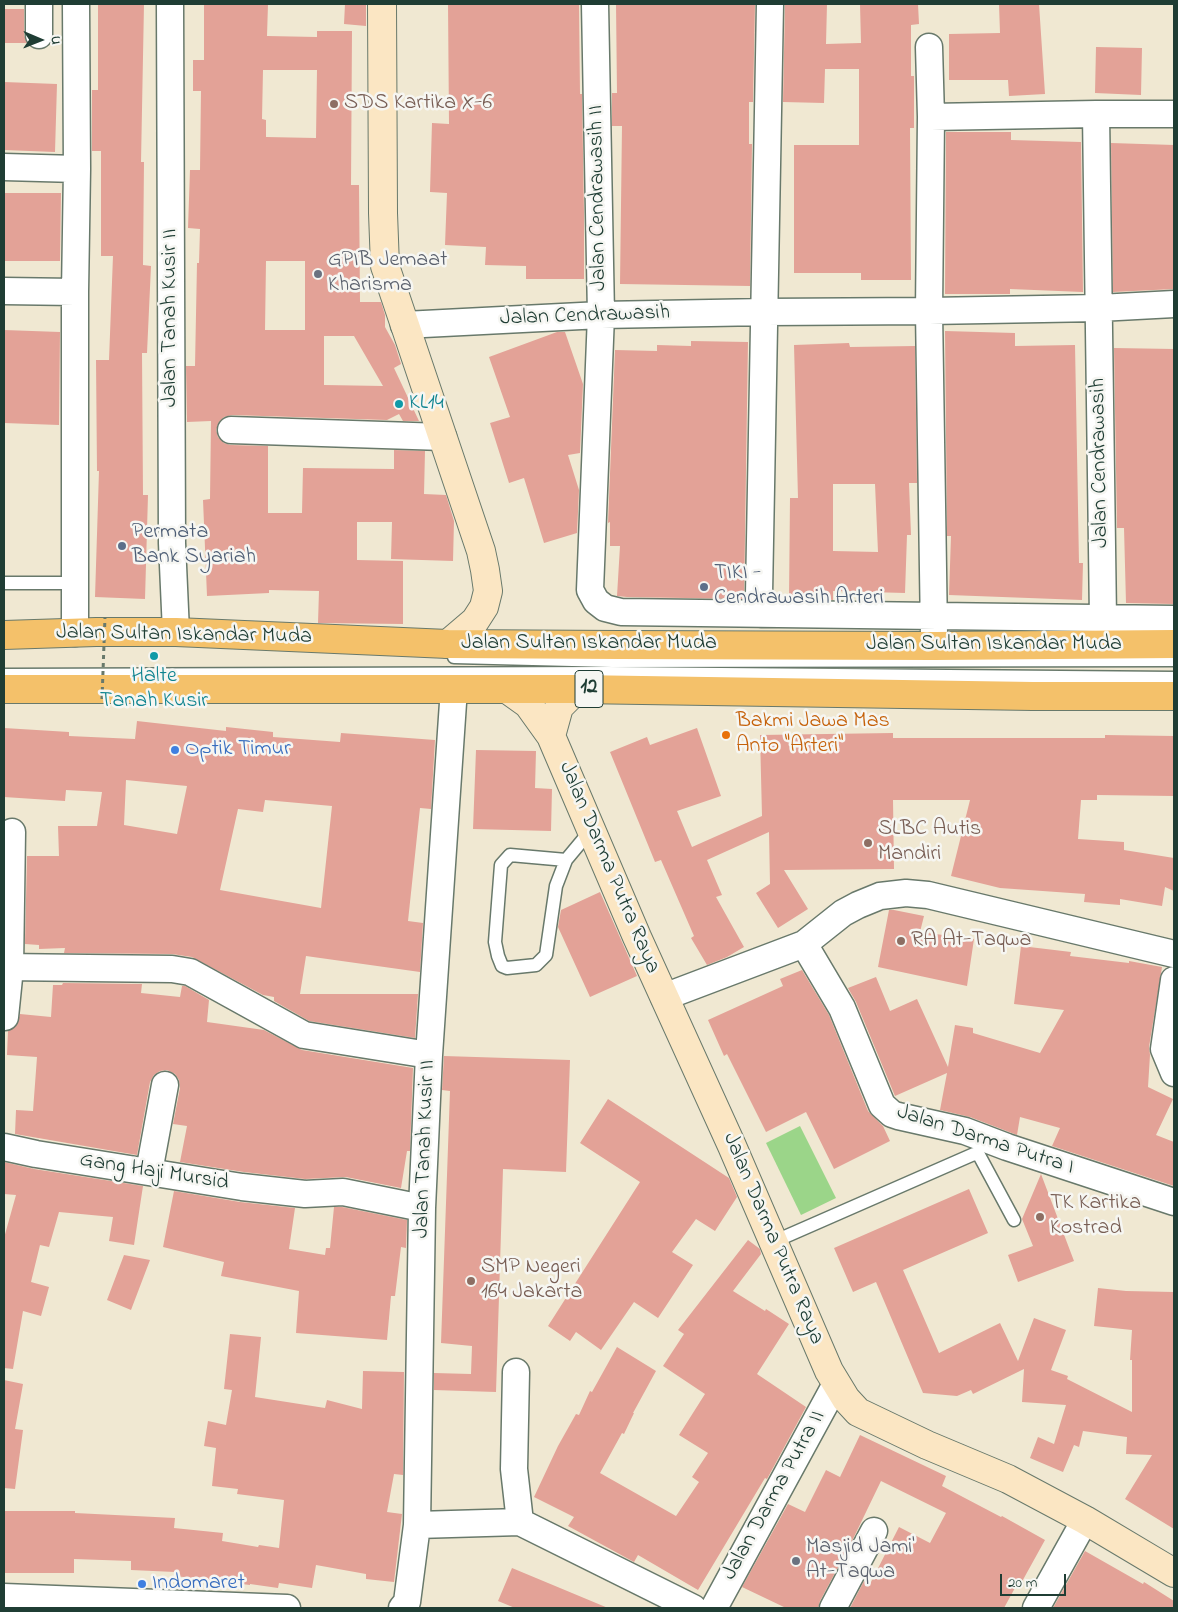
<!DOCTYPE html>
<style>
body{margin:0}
#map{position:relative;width:1178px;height:1612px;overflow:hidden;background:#f0e8d2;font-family:"Indie Flower",sans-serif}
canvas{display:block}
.frame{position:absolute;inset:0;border:5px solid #1f3d34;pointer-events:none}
.north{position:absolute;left:15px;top:15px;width:50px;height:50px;-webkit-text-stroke:4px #f6f6f2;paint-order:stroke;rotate:91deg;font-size:14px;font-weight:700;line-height:20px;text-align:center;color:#1f3d34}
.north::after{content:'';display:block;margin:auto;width:18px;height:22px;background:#1f3d34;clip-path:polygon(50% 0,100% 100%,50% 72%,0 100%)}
.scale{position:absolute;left:1000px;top:1574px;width:66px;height:22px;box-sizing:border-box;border:2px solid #1f3d34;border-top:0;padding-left:6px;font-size:15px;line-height:18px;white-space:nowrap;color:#1f3d34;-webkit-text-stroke:4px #f6f6f2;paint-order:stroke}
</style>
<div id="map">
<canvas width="1178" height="1612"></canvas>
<div class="frame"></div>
<div class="north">U</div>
<div class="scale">20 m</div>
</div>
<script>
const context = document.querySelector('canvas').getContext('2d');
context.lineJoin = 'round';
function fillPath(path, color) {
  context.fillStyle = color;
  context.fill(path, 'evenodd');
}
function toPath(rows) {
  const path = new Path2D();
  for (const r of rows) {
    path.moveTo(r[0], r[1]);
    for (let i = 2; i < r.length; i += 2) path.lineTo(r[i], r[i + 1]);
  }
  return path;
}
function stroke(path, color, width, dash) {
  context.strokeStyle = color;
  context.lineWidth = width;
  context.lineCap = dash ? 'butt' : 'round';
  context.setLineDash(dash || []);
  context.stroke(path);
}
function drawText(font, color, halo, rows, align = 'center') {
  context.font = font + ' "Indie Flower",sans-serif';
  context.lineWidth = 5;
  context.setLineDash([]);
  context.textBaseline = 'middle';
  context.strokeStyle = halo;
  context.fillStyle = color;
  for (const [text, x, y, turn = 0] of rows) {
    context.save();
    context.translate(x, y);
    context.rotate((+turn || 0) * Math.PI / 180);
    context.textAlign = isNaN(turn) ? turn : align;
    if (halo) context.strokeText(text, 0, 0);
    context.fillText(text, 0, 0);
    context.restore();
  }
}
const green = toPath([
 [800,1126,836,1198,801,1215,766,1143]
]);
const building = toPath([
 [98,4,144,4,141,162,144,162,143,265,151,266,147,353,142,353,143,495,148,495,145,599,95,597,99,471,97,471,96,360,109,360,113,256,101,256,101,151,92,151,92,90,98,90],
 [204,4,268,4,267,36,317,37,317,31,352,31,351,185,359,185,360,302,381,302,385,315,385,327,395,345,401,364,394,368,419,421,403,421,399,414,387,420,232,415,224,417,219,422,216,430,218,437,224,443,230,445,268,446,268,513,302,513,303,468,394,469,394,450,425,451,424,494,446,495,454,521,453,561,391,559,392,522,357,522,357,560,403,561,403,624,318,623,319,591,269,590,269,593,207,596,203,500,210,499,211,421,187,422,186,366,195,366,197,263,199,263,200,229,188,228,190,170,200,170,201,91,193,91,193,60,204,60],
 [263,70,317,70,316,138,266,137,266,120,262,119],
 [266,261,305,261,305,330,265,330],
 [324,336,354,336,383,386,324,385],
 [345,4,366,4,366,26,344,24],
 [448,4,579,4,580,94,582,94,584,213,584,279,526,279,526,266,485,265,486,247,445,245,447,193,430,192,432,123,449,124],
 [616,4,755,4,753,102,749,102,749,144,752,144,750,286,620,284,622,126,612,126,612,93,617,93],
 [785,4,827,4,826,44,861,43,860,4,918,4,919,24,911,25,911,76,914,76,914,128,910,128,911,280,861,280,861,273,794,273,794,145,859,145,859,69,825,69,824,103,783,102],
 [999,4,1039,4,1045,94,1009,96,1008,80,949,80,949,34,1000,33],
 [4,9,24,9,24,35,27,43,4,43],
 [1096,47,1142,48,1141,95,1095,93],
 [4,82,57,84,55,152,4,150],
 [946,132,1011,132,1011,140,1081,142,1083,292,1010,289,1010,294,945,294],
 [1111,143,1174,145,1174,289,1113,292],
 [4,193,61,193,60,261,4,261],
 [4,330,60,332,59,425,4,423],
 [945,331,1015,333,1015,346,1075,345,1079,563,1083,563,1082,600,949,595,951,536,947,536],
 [557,332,565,332,583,384,580,453,568,455,579,490,577,533,544,543,524,478,509,483,490,423,510,417,489,357],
 [691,341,748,342,744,599,627,597,617,596,620,546,610,546,610,522,608,523,615,350,657,351,657,345,691,346],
 [849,343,850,347,915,346,917,483,909,483,911,535,907,535,905,593,833,591,833,600,789,599,790,498,798,498,794,345],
 [833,484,875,484,878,552,833,551],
 [1114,348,1174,349,1173,539,1174,539,1174,604,1126,603,1124,528,1117,528],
 [137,721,226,731,226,727,273,732,273,737,340,742,341,733,435,740,431,809,420,808,408,921,423,923,420,972,306,956,300,994,418,994,415,1038,309,1021,274,1001,274,997,263,995,192,957,172,954,64,953,65,948,39,949,39,945,25,944,27,856,59,856,58,826,97,826,102,792,66,790,65,801,4,797,4,728,69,732,69,736,135,739],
 [126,780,187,786,177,834,124,825],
 [265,800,332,806,321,908,220,890,238,809,263,812],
 [697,728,721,796,677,811,692,847,762,816,760,735,893,733,893,738,1105,738,1105,735,1174,736,1174,796,1097,795,1097,800,1081,800,1078,839,1124,842,1124,850,1174,858,1174,891,1165,887,1162,906,1120,899,1120,905,1084,902,1085,894,1000,888,951,876,970,800,893,800,894,869,784,870,808,909,778,928,756,893,770,884,769,832,707,860,722,895,716,897,744,947,727,957,707,965,691,938,694,936,661,860,655,862,610,752,647,737,650,745],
 [476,750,536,751,535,788,552,789,551,831,473,829],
 [600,892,637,976,590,997,558,927,561,910],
 [889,910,894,910,924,916,920,932,974,939,967,986,878,967],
 [1021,946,1071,952,1070,956,1129,963,1129,961,1162,967,1149,1047,1150,1055,1148,1087,1173,1099,1156,1135,1174,1142,1174,1186,1052,1146,1060,1128,1020,1117,1017,1135,970,1117,940,1110,947,1073,895,1096,856,1002,848,988,876,977,890,1011,917,999,948,1067,955,1025,973,1028,973,1033,1040,1053,1064,1010,1014,1004],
 [802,970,829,1015,868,1111,883,1126,890,1141,834,1169,806,1112,766,1132,727,1054,724,1056,708,1020,783,986,780,979],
 [63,983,142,984,141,993,180,997,182,986,185,986,209,1000,207,1022,264,1030,302,1050,413,1068,410,1151,407,1151,401,1188,346,1177,305,1179,244,1172,180,1162,187,1126,173,1124,180,1088,179,1080,175,1074,167,1070,160,1071,154,1075,150,1082,137,1155,15,1134,16,1110,33,1111,37,1057,7,1055,8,1031,17,1025,20,1014,51,1017,53,985,62,985],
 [444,1056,570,1060,566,1172,503,1169,496,1392,434,1390,434,1373,471,1374,472,1346,441,1343,450,1091,442,1090],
 [608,1099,729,1178,737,1197,715,1231,696,1219,672,1252,693,1265,658,1318,634,1302,601,1350,576,1332,570,1341,548,1326,640,1182,580,1143],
 [4,1162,34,1169,143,1186,134,1245,109,1241,113,1217,59,1212,49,1247,40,1245,31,1282,49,1287,41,1316,23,1311,13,1369,4,1368,4,1238,16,1195,4,1194],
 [1041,1174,1074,1261,1018,1282,1008,1255,1033,1246,1022,1219],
 [969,1189,988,1233,903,1270,939,1353,1000,1323,1018,1361,1034,1318,1066,1330,1051,1370,1068,1376,1067,1379,1132,1412,1132,1360,1130,1360,1132,1330,1094,1326,1098,1288,1126,1291,1174,1292,1174,1529,1125,1499,1152,1455,1126,1454,1127,1437,1083,1431,1079,1447,1074,1445,1063,1472,1030,1458,1038,1437,1054,1444,1066,1405,1022,1402,1024,1369,973,1394,971,1390,957,1396,923,1393,876,1282,853,1292,834,1248],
 [174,1191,240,1202,295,1208,289,1249,325,1255,326,1248,330,1248,334,1207,342,1207,407,1220,406,1248,401,1247,395,1296,391,1296,387,1340,296,1333,299,1291,221,1276,224,1262,163,1247],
 [748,1240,760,1249,761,1254,733,1291,765,1311,766,1309,789,1324,757,1374,806,1407,767,1479,765,1478,698,1590,638,1555,634,1562,568,1526,574,1517,534,1497,558,1446,576,1414,579,1415,590,1391,592,1392,617,1347,656,1371,633,1413,634,1413,624,1434,622,1433,600,1473,676,1516,699,1482,692,1477,708,1453,679,1435,705,1394,663,1366,684,1334,678,1330],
 [124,1255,150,1260,131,1310,107,1300],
 [230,1334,261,1337,255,1397,325,1408,327,1400,362,1409,363,1371,404,1372,403,1475,394,1474,387,1512,402,1514,394,1582,366,1579,366,1574,316,1565,312,1588,279,1583,278,1588,250,1584,250,1585,175,1576,175,1572,131,1570,131,1561,74,1559,74,1573,4,1573,4,1511,75,1511,75,1513,175,1518,174,1528,223,1533,222,1541,258,1547,259,1545,279,1548,284,1500,237,1494,238,1489,212,1486,216,1448,204,1446,208,1421,226,1425,232,1390,224,1389],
 [4,1380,23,1384,15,1429,23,1430,15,1489,4,1488],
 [860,1435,946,1476,942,1486,1001,1517,1002,1516,1045,1540,1019,1587,1016,1586,1004,1608,850,1608,864,1581,870,1584,899,1527,930,1543,946,1513,881,1481,852,1541,820,1601,818,1608,786,1608,742,1587,788,1504,805,1512,826,1470,840,1477],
 [1085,1551,1143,1584,1144,1582,1174,1601,1174,1608,1053,1608],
 [512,1568,608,1608,515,1608,498,1601]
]);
const lane = toPath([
 [4,583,75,583],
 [454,657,612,661,1174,660],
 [4,675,608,673,1174,678],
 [566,860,510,855,501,865,495,942,498,956,502,966,507,968,536,965,546,955,556,886,566,860,591,830],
 [773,1242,974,1154,979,1155,1014,1220]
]);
const street = toPath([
 [170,4,172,543,176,632],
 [595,4,601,315,590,590,596,601,605,608,621,612,1174,619],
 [39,35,39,4],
 [929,47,931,117,929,311,934,634],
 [1096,114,1103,619],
 [931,117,1096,114,1174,114],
 [4,167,77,169],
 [4,291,75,292],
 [404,325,601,315,765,312,929,311,1099,308,1174,304],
 [231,430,443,437],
 [761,614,759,594,770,4],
 [75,633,75,292,77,169,76,4],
 [804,944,842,1008,882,1105,892,1114,898,1116,965,1131,1007,1147,1174,1202],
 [4,967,172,969,190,972,304,1035,429,1055],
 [1174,980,1164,1049,1174,1073],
 [664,997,804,944,843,913,858,905,880,896,906,893,928,895,1174,954],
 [5,1017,10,968,12,832],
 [4,1147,36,1154,242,1187,305,1194,343,1192,422,1208],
 [149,1172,165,1085],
 [516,1372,514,1469,520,1522],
 [417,1525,520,1522,693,1608],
 [4,1597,287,1608],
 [402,1608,407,1602,417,1525,422,1208,429,1055,454,688],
 [714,1608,836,1384],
 [833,1608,874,1531],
 [1036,1608,1085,1520]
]);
const secondary = toPath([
 [382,4,383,213,385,266,481,551,485,570,488,591,484,607,475,621,448,644],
 [507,689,528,704,551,736,637,937,732,1146,829,1371,846,1399,858,1412,927,1445,1008,1479,1085,1520,1174,1573],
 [551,736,559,707,577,689]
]);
const highway = toPath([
 [4,635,96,632,176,632,448,644,620,645,934,646,1174,644],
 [4,689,577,689,1033,696,1174,696]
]);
const pathBridge = toPath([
 [102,699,105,617]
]);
const markers = [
 [334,104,5,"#8d6e63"],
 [318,274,5,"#6b7280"],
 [399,404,5,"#0f9aa8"],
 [122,546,5,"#5c6f8a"],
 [704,587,5,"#5c6f8a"],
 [154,656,5,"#0f9aa8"],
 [726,735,5,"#e8710a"],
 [175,750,5,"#3f7fe0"],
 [868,843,5,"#8d6e63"],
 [901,941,5,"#8d6e63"],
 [1040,1217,5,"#8d6e63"],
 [471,1281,5,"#8d6e63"],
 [796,1561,5,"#6b7280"],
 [142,1584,5,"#3f7fe0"]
];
const shields = [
 [589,689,28]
];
const shieldNames = [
 ["12",589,689]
];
const educationNames = [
 ["SDS Kartika X-6",344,104],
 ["SLBC Autis",878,830],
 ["Mandiri",878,855],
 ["RA At-Taqwa",911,941],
 ["TK Kartika",1050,1204],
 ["Kostrad",1050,1229],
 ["SMP Negeri",481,1268],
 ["164 Jakarta",481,1293]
];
const streetNames = [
 ["Jalan Cendrawasih II",599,198,-91],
 ["Jalan Cendrawasih",585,317,-2],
 ["Jalan Tanah Kusir II",171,318,-90],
 ["Jalan Cendrawasih",1101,463,-91],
 ["Jalan Sultan Iskandar Muda",184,636,1],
 ["Jalan Sultan Iskandar Muda",589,644],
 ["Jalan Sultan Iskandar Muda",994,645],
 ["Jalan Darma Putra Raya",608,868,67],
 ["Jalan Darma Putra I",985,1141,18],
 ["Jalan Tanah Kusir II",426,1149,-88],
 ["Gang Haji Mursid",154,1173,9],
 ["Jalan Darma Putra Raya",772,1239,67],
 ["Jalan Darma Putra II",775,1496,-61]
];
const worshipNames = [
 ["GPIB Jemaat",328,261],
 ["Kharisma",328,286],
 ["Masjid Jami'",806,1548],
 ["At-Taqwa",806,1573]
];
const cultureNames = [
 ["KL14",409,404],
 ["Halte",154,677,"center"],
 ["Tanah Kusir",154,702,"center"]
];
const serviceNames = [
 ["Permata",132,533],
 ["Bank Syariah",132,558],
 ["TIKI -",714,574],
 ["Cendrawasih Arteri",714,599]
];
const foodNames = [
 ["Bakmi Jawa Mas",736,722],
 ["Anto \"Arteri\"",736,747]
];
const shopNames = [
 ["Optik Timur",185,750],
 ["Indomaret",152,1584]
];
fillPath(green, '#9bd589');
fillPath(building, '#e3a297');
stroke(lane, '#68796b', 15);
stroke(street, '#68796b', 29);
stroke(secondary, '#68796b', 30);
stroke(highway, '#68796b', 30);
stroke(lane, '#fff', 12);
stroke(street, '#fff', 26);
stroke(secondary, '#fbe6c3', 28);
stroke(highway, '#f4c16a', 28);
stroke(pathBridge, '#68796b', 3, [4, 4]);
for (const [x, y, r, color] of markers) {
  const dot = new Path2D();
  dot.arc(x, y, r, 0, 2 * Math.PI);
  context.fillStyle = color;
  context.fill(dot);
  stroke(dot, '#f6f6f2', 2);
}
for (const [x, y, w] of shields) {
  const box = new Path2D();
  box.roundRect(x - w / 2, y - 18.5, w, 37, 4);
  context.fillStyle = '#f6f6f2';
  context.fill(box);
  stroke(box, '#1f3d34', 1);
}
drawText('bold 21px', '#1f3d34', null, shieldNames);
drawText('22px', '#785e54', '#f6f6f2', educationNames, 'left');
drawText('22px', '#1f3d34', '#f6f6f2', streetNames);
drawText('22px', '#5b616d', '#f6f6f2', worshipNames, 'left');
drawText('22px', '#0d838f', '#f6f6f2', cultureNames, 'left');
drawText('22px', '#4e5e75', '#f6f6f2', serviceNames, 'left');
drawText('22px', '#c56008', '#f6f6f2', foodNames, 'left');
drawText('22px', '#366cbe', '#f6f6f2', shopNames, 'left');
</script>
